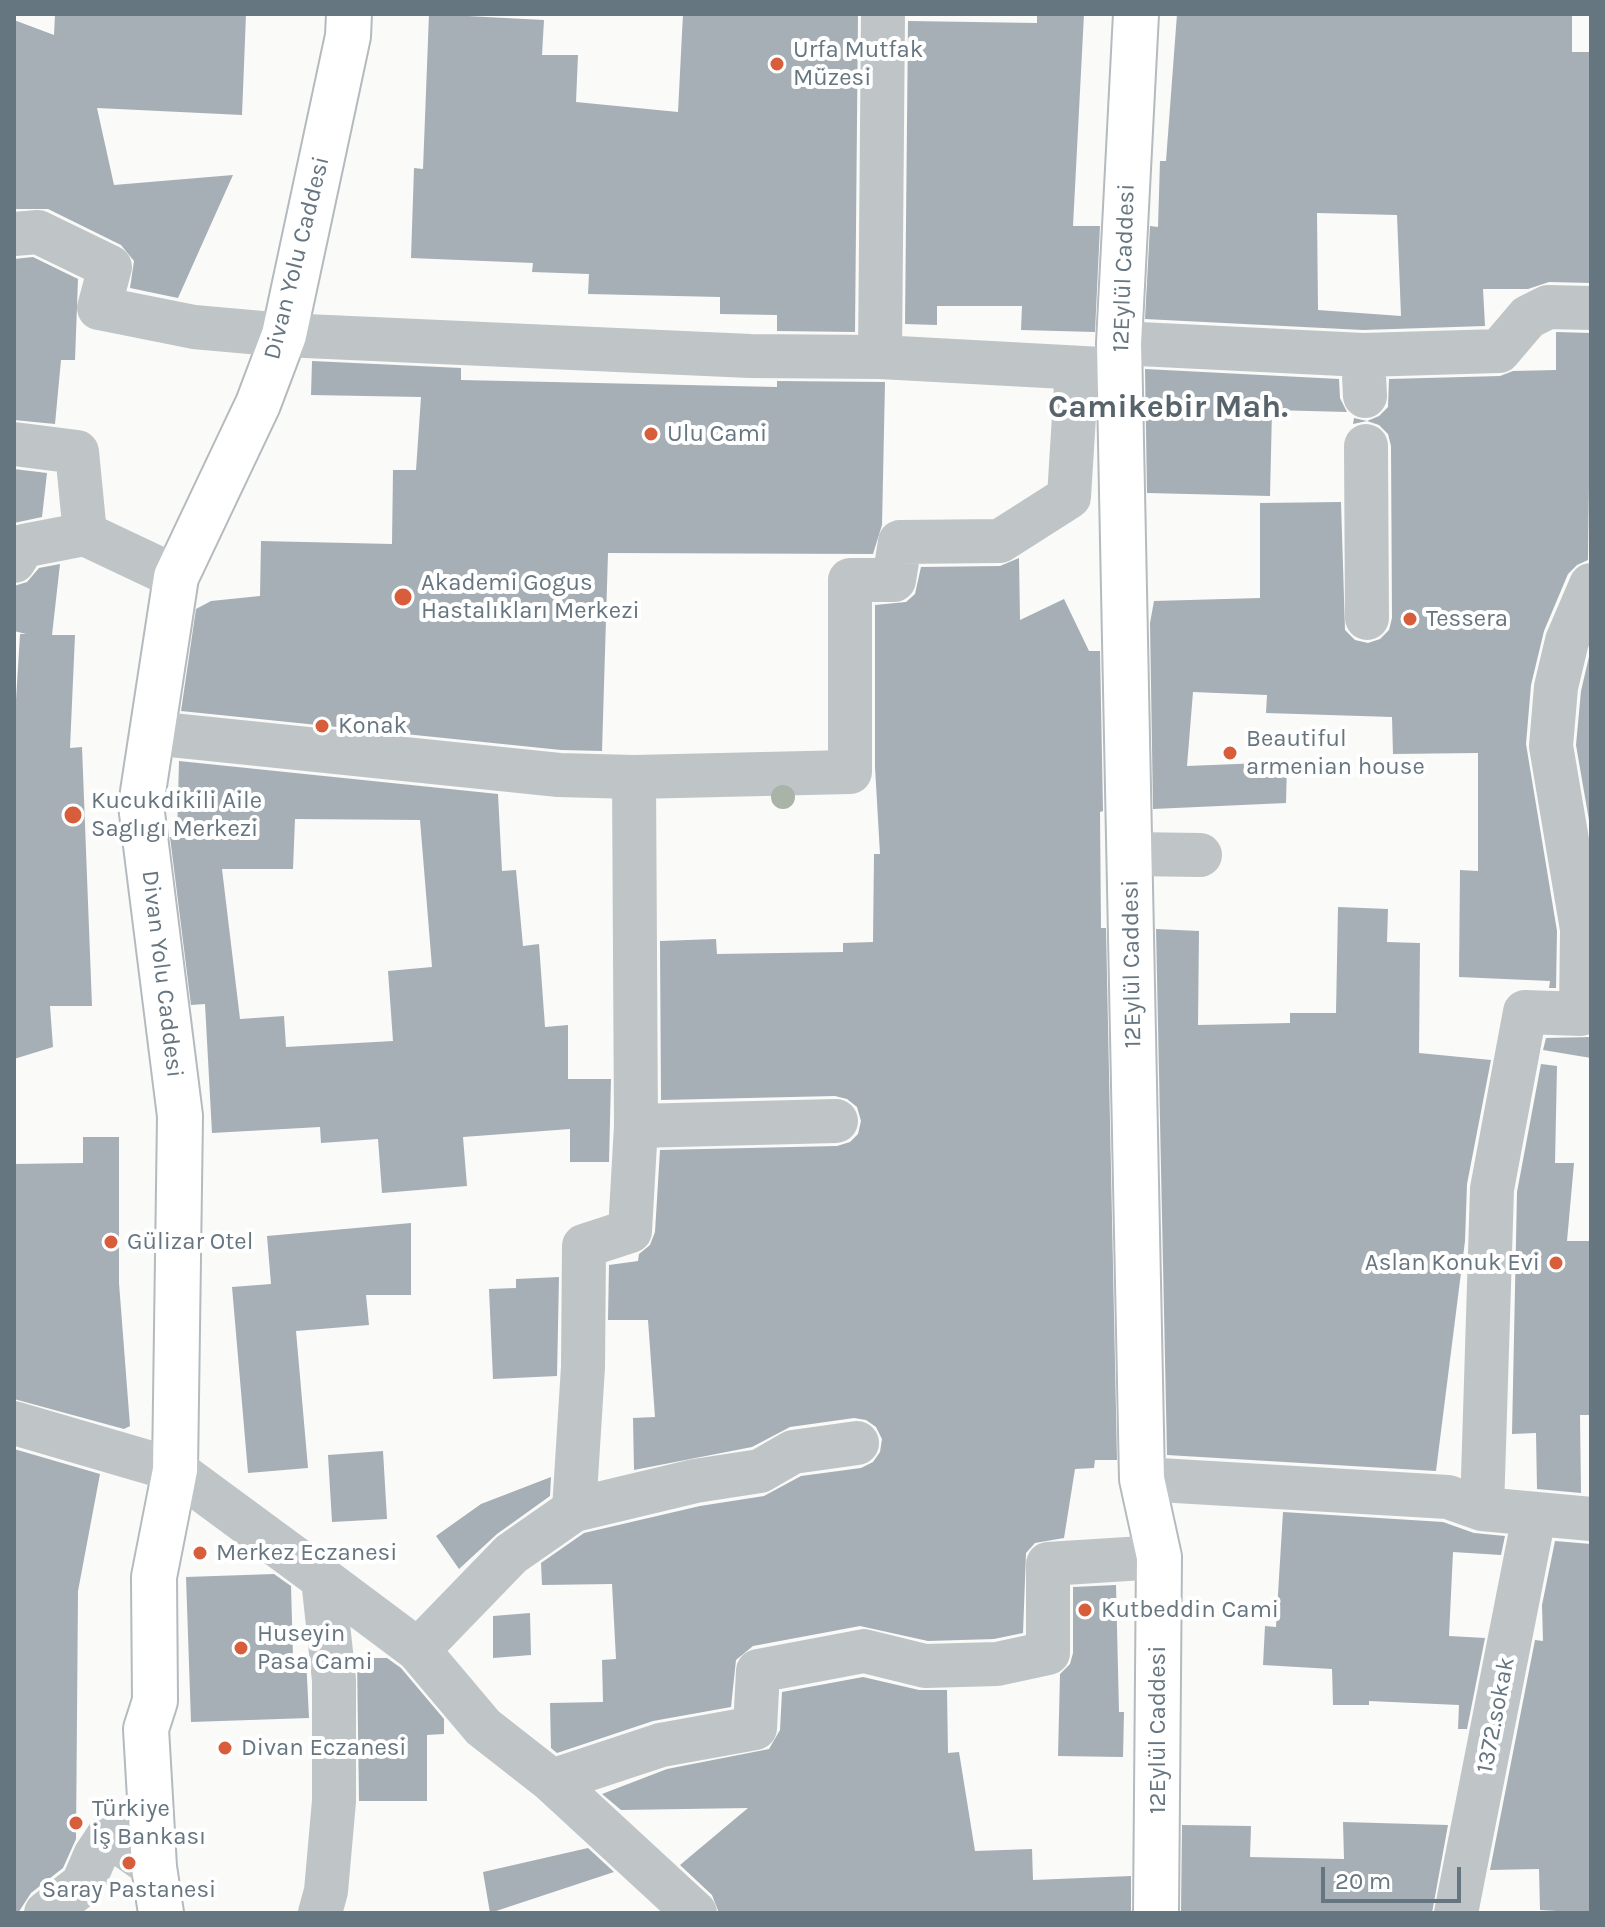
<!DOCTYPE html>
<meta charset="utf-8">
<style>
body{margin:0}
#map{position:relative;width:1605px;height:1927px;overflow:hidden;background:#fafaf8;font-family:Karla,sans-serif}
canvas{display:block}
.frame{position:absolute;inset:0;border:16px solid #667681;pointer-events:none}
.scale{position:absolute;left:1321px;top:1867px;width:140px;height:36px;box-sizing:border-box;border:4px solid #667681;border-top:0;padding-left:10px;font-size:24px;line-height:28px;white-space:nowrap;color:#667681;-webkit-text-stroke:6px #fff;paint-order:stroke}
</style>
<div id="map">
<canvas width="1605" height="1927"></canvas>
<div class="frame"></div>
<div class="scale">20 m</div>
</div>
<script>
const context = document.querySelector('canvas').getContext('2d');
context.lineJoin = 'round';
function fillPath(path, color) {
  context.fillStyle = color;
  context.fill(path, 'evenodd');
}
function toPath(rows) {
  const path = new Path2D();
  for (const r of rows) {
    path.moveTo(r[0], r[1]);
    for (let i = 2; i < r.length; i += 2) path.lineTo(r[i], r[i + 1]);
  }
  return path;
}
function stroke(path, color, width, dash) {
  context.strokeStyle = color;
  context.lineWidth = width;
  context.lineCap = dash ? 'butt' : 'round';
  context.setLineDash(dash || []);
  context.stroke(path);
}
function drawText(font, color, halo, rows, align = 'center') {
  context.font = font + ' Karla,sans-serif';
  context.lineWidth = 8;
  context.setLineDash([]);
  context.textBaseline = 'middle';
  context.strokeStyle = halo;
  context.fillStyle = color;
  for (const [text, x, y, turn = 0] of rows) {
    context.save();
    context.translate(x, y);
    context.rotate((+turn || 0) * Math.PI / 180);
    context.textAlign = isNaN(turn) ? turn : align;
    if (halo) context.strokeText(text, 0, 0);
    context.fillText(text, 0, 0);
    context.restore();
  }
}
const building = toPath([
 [55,14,246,14,242,115,97,108,114,185,233,175,178,298,130,288,134,261,121,245,48,209,14,209,14,20,54,35],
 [429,14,544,20,542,55,578,55,576,102,678,112,683,14,858,14,855,332,777,331,777,315,720,314,720,297,588,294,589,274,532,272,533,263,411,258,414,168,423,169],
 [1037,14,1084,14,1073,226,1100,226,1095,332,1021,330,1022,306,937,306,937,325,905,324,908,21,1037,23],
 [1177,14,1572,14,1572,52,1591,52,1591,283,1549,282,1528,289,1483,289,1485,326,1363,330,1145,319,1150,226,1158,227,1160,161,1166,161],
 [1317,213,1397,215,1401,316,1318,310],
 [33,257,78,279,75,360,61,360,55,424,14,420,14,259],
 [1556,332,1591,333,1588,560,1577,565,1568,574,1544,631,1531,685,1526,744,1557,931,1556,988,1549,988,1550,981,1459,977,1460,870,1478,871,1478,753,1393,754,1392,717,1266,713,1267,695,1193,692,1187,766,1287,762,1286,803,1153,809,1150,623,1154,601,1260,598,1260,503,1341,502,1345,630,1355,640,1368,643,1380,639,1389,630,1392,618,1391,446,1388,434,1379,425,1367,421,1353,424,1354,418,1367,421,1379,416,1388,407,1389,379,1500,376,1513,371,1556,370],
 [312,361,461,368,461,380,777,387,777,381,885,382,882,525,873,554,608,553,602,751,561,750,181,711,196,609,211,601,260,596,261,541,392,544,393,470,416,470,421,397,311,395],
 [1145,369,1339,379,1340,398,1347,412,1272,410,1270,496,1147,493],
 [14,469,47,473,42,517,14,523],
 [1019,558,1020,620,1064,599,1089,651,1100,651,1103,811,1100,812,1101,928,1106,928,1117,1460,1095,1460,1094,1468,1075,1469,1064,1538,1035,1543,1026,1553,1023,1633,994,1639,928,1641,860,1626,753,1646,736,1660,731,1707,653,1721,557,1753,551,1748,550,1703,603,1702,602,1660,616,1659,612,1584,542,1585,541,1563,584,1533,700,1506,764,1496,801,1476,861,1468,873,1462,880,1452,882,1439,876,1427,866,1420,854,1418,790,1427,752,1447,634,1470,633,1418,655,1417,648,1320,608,1320,609,1265,638,1261,639,1254,650,1245,655,1232,660,1150,837,1146,850,1142,858,1134,861,1121,857,1107,847,1099,835,1096,661,1100,660,941,716,939,717,954,843,952,843,943,873,942,874,854,880,854,875,767,875,605,906,602,915,594,921,567,1000,566],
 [60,564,52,635,75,635,70,748,82,747,92,1006,50,1006,53,1047,14,1059,14,733,20,634,26,634,14,631,14,586,27,582,39,568],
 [1591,648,1591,832,1576,745,1581,691],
 [179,761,498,794,502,871,516,870,523,946,539,944,545,1027,568,1025,568,1079,611,1079,609,1162,570,1162,570,1129,463,1137,467,1186,382,1193,378,1139,321,1143,320,1127,212,1133,205,1004,191,1005,170,837,177,836],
 [295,819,420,820,432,967,388,971,393,1041,286,1047,284,1016,240,1019,222,869,293,869],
 [1338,907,1388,909,1387,942,1420,943,1419,1053,1491,1060,1467,1184,1465,1241,1436,1471,1167,1455,1156,929,1199,931,1198,1025,1290,1023,1290,1013,1336,1013],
 [1591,1037,1591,1058,1543,1050,1546,1038],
 [1541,1064,1557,1066,1555,1163,1574,1163,1567,1241,1591,1241,1591,1415,1580,1415,1581,1493,1537,1489,1536,1433,1512,1434,1517,1192],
 [83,1137,119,1137,119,1283,130,1426,124,1429,14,1399,14,1164,83,1163],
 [411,1223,411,1295,366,1295,369,1325,296,1331,308,1468,248,1473,232,1287,271,1284,267,1236],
 [559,1277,557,1376,493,1379,489,1289,516,1288,516,1279],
 [14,1449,100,1474,78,1591,76,1839,63,1868,31,1893,18,1913,14,1913],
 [383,1451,387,1519,332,1522,328,1455],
 [551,1477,550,1496,497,1534,459,1569,436,1536,481,1504],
 [1283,1512,1443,1522,1474,1533,1505,1536,1501,1555,1453,1552,1449,1636,1485,1638,1467,1729,1458,1729,1459,1705,1369,1701,1369,1705,1333,1705,1332,1669,1263,1665,1265,1626,1276,1627],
 [1555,1541,1591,1544,1591,1913,1540,1910,1539,1869,1490,1870,1535,1640,1543,1641,1542,1605],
 [274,1574,291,1586,293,1657,306,1657,309,1718,191,1722,186,1577],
 [1116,1585,1119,1712,1124,1712,1123,1757,1058,1756,1060,1674,1070,1664,1073,1653,1073,1587],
 [530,1613,531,1655,493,1658,493,1616],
 [357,1658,387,1658,401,1668,444,1719,444,1734,427,1735,427,1801,359,1801],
 [863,1677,919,1690,947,1690,948,1753,959,1752,975,1851,1032,1849,1033,1880,1131,1876,1131,1912,719,1913,712,1895,680,1865,748,1808,621,1810,602,1794,667,1769,769,1749,780,1730,782,1692],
 [1343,1822,1448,1825,1432,1913,1181,1913,1182,1825,1251,1826,1250,1857,1344,1859],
 [588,1848,614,1872,490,1913,483,1872]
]);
const street = toPath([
 [14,234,38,232,110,267,99,308,194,327,284,335,750,356,880,357,1120,370],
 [1119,343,1363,355,1499,351,1528,317,1548,307,1591,308],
 [1363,355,1365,396],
 [880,357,883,14],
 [14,444,77,452,85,534],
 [1366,446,1367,618],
 [14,561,23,546,85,534,176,577],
 [152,733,559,775,634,777,636,1126,630,1231,584,1246,583,1367,574,1510,511,1554,418,1650],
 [634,777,850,772,850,580,894,580,900,542,1000,541,1069,497,1077,368],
 [1130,854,1200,855],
 [636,1126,836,1121],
 [14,1423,175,1470,323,1579,334,1680,334,1801,326,1891,320,1913],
 [1142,1479,1448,1497,1482,1509,1591,1519],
 [1482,1509,1492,1189,1525,1012,1581,1014,1582,929,1551,746,1556,687,1567,641,1591,585],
 [574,1510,695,1481,760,1471,793,1452,857,1443],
 [323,1579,418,1650,483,1727,552,1781,695,1913],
 [552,1781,661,1745,755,1728,758,1671,864,1651,925,1666,997,1664,1048,1653,1048,1564,1159,1557],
 [46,1913,83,1884,95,1856,109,1835,154,1867],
 [1456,1913,1534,1516]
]);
const secondary = toPath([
 [1136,14,1119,343,1142,1479,1159,1557,1156,1913],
 [161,1913,154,1867,146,1729,155,1701,154,1577,175,1470,180,1116,141,805,176,577,258,404,284,335,348,36,349,14]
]);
const trees = [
 [783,797]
];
const markers = [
 [777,64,8,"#d85d3a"],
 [651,434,8,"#d85d3a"],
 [403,597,10,"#d85d3a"],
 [1410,619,8,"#d85d3a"],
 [322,726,8,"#d85d3a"],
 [1230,753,8,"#d85d3a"],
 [73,815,10,"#d85d3a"],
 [111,1242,8,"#d85d3a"],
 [1556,1263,8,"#d85d3a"],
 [200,1553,8,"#d85d3a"],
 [1085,1610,8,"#d85d3a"],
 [241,1648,8,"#d85d3a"],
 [225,1748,8,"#d85d3a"],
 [76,1823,8,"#d85d3a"],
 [129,1863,8,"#d85d3a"]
];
const poiNames = [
 ["Urfa Mutfak",793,50],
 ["Müzesi",793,78],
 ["Ulu Cami",667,434],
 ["Akademi Gogus",421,583],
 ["Hastalıkları Merkezi",421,611],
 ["Tessera",1426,619],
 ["Konak",338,726],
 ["Beautiful",1246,739],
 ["armenian house",1246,767],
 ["Kucukdikili Aile",91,801],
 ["Saglıgı Merkezi",91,829],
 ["Gülizar Otel",127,1242],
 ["Aslan Konuk Evi",1540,1263,"right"],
 ["Merkez Eczanesi",216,1553],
 ["Kutbeddin Cami",1101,1610],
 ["Huseyin",257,1634],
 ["Pasa Cami",257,1662],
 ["Divan Eczanesi",241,1748],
 ["Türkiye",92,1809],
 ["İş Bankası",92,1837],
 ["Saray Pastanesi",129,1890,"center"]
];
const streetNames = [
 ["Divan Yolu Caddesi",297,258,-76],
 ["12Eylül Caddesi",1124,268,-88],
 ["12Eylül Caddesi",1132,964,-91],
 ["Divan Yolu Caddesi",162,974,83],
 ["1372.sokak",1496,1715,-79],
 ["12Eylül Caddesi",1158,1730,-90]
];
const districtNames = [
 ["Camikebir Mah.",1168,408]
];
fillPath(building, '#a6afb5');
stroke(secondary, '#b4babe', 48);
stroke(street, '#bfc4c7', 44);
stroke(secondary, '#fff', 44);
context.fillStyle = '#aab3a7';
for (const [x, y] of trees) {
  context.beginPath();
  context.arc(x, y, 12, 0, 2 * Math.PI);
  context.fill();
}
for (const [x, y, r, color] of markers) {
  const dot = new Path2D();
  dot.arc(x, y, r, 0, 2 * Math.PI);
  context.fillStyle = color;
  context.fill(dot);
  stroke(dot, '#fff', 3);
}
drawText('24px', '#667681', '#fff', poiNames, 'left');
drawText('24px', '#667681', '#fff', streetNames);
drawText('bold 32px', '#58646c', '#fff', districtNames);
</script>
